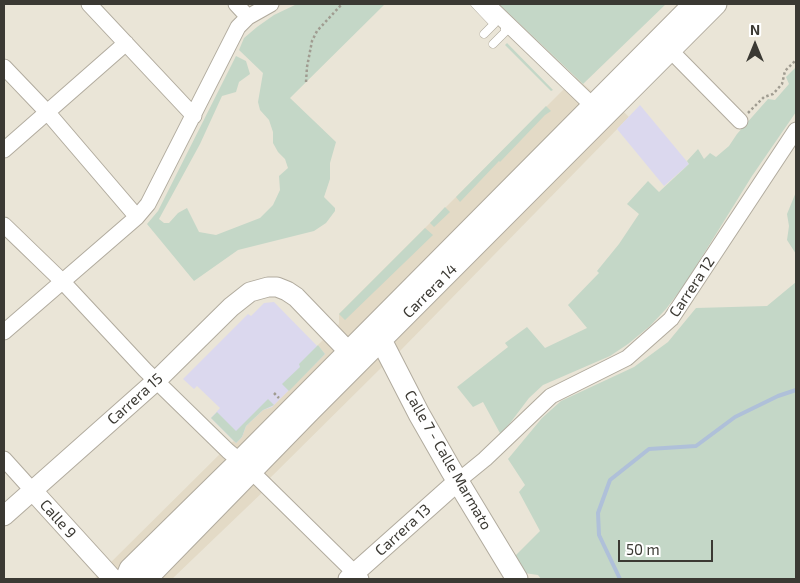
<!DOCTYPE html>
<style>
body{margin:0}
#map{position:relative;width:800px;height:583px;overflow:hidden;background:#eae5d7;font-family:"Exo 2",sans-serif}
canvas{display:block}
.frame{position:absolute;inset:0;border:5px solid #3b3933;pointer-events:none}
.north{position:absolute;left:730px;top:20px;width:50px;height:50px;-webkit-text-stroke:4px #fff;paint-order:stroke;rotate:0deg;font-size:14px;font-weight:700;line-height:20px;text-align:center;color:#3b3933}
.north::after{content:'';display:block;margin:auto;width:18px;height:22px;background:#3b3933;clip-path:polygon(50% 0,100% 100%,50% 72%,0 100%)}
.scale{position:absolute;left:618px;top:540px;width:95px;height:22px;box-sizing:border-box;border:2px solid #3b3933;border-top:0;padding-left:6px;font-size:15px;line-height:18px;white-space:nowrap;color:#3b3933;-webkit-text-stroke:4px #fff;paint-order:stroke}
</style>
<div id="map">
<canvas width="800" height="583"></canvas>
<div class="frame"></div>
<div class="north">N</div>
<div class="scale">50 m</div>
</div>
<script>
const context = document.querySelector('canvas').getContext('2d');
context.lineJoin = 'round';
function fillPath(path, color) {
  context.fillStyle = color;
  context.fill(path, 'evenodd');
}
function toPath(rows) {
  const path = new Path2D();
  for (const r of rows) {
    path.moveTo(r[0], r[1]);
    for (let i = 2; i < r.length; i += 2) path.lineTo(r[i], r[i + 1]);
  }
  return path;
}
function stroke(path, color, width, dash) {
  context.strokeStyle = color;
  context.lineWidth = width;
  context.lineCap = dash ? 'butt' : 'round';
  context.setLineDash(dash || []);
  context.stroke(path);
}
function drawText(font, color, halo, rows, align = 'center') {
  context.font = font + ' "Exo 2",sans-serif';
  context.lineWidth = 4;
  context.setLineDash([]);
  context.textBaseline = 'middle';
  context.strokeStyle = halo;
  context.fillStyle = color;
  for (const [text, x, y, turn = 0] of rows) {
    context.save();
    context.translate(x, y);
    context.rotate((+turn || 0) * Math.PI / 180);
    context.textAlign = isNaN(turn) ? turn : align;
    if (halo) context.strokeText(text, 0, 0);
    context.fillText(text, 0, 0);
    context.restore();
  }
}
const built = toPath([
 [576,77,600,99,617,105,629,117,399,352,383,366,265,483,268,487,172,579,94,579,231,443,234,441,236,443,242,437,246,426,263,410,272,407,325,354,318,345,339,324,339,314]
]);
const education = toPath([
 [640,105,689,164,664,186,617,129],
 [274,302,325,354,272,407,263,410,246,426,242,437,236,443,211,418,220,408,197,386,194,389,183,379,248,314,251,316,264,303]
]);
const green = toPath([
 [297,4,385,4,290,98,336,142,330,163,330,179,324,197,335,208,335,211,326,223,314,231,238,250,194,281,147,224,158,211,236,56,246,61,250,74,239,82,236,92,222,96,200,144,159,219,164,223,169,223,178,213,187,208,199,232,216,235,260,218,273,205,280,190,279,176,288,168,285,159,278,152,273,143,273,132,269,120,260,110,258,102,263,73,239,50,244,38,257,27,274,15],
 [499,4,666,4,583,84],
 [507,43,553,90,551,91,505,45],
 [796,67,796,112,752,176,685,284,666,309,650,326,628,344,610,356,543,385,529,398,501,435,483,402,473,407,457,387,508,347,505,343,527,327,545,348,587,328,568,305,599,273,597,271,619,244,639,214,627,204,648,181,659,192,689,164,687,161,698,149,704,159,710,153,716,157,729,146,737,134,768,99,775,100,789,84,786,77],
 [546,106,551,111,545,115,500,162,499,161,460,202,456,197],
 [796,192,796,254,787,240,789,226,787,214],
 [445,207,450,212,434,227,430,223],
 [425,228,433,235,345,320,339,314],
 [796,282,796,579,541,579,538,575,524,573,514,557,540,531,519,492,525,485,508,459,542,418,561,401,634,367,668,342,696,308,767,306],
 [318,345,325,354,289,391,282,384,300,367,299,364],
 [268,399,274,405,263,410,246,426,242,437,236,443,211,418,217,412,236,431]
]);
const stream = toPath([
 [620,579,599,535,598,513,610,480,649,449,696,446,735,417,778,396,796,390]
]);
const path = toPath([
 [306,82,307,67,312,41,317,31,342,4],
 [748,113,764,97,773,94,782,84,785,71,796,60],
 [274,393,279,398]
]);
const service = toPath([
 [475,4,494,24,484,34],
 [493,44,505,32,505,23]
]);
const minor = toPath([
 [89,4,194,116],
 [236,4,248,17],
 [487,4,593,106],
 [670,50,740,121],
 [4,67,48,113,137,217],
 [4,150,126,43],
 [4,225,62,281,145,370,228,451,240,461],
 [4,332,137,217,148,204,238,27,248,17,271,4],
 [4,459,32,490],
 [251,471,361,579],
 [458,481,485,459,551,396,627,358,671,319,796,130]
]);
const tertiary = toPath([
 [32,490,113,579],
 [4,516,156,381,231,307,250,292,268,287,277,287,287,291,296,297,348,351],
 [348,579,458,481]
]);
const secondary = toPath([
 [381,340,419,414,451,470,517,579],
 [126,579,130,569,240,461,694,4],
 [146,579,310,411,716,4]
]);
const streetNames = [
 ["Carrera 12",692,287,-56],
 ["Carrera 14",430,291,-45],
 ["Carrera 15",135,399,-42],
 ["Calle 7 - Calle Marmato",448,460,60],
 ["Calle 9",58,519,48],
 ["Carrera 13",403,530,-42]
];
fillPath(built, '#e3dac6');
fillPath(education, '#dbd8ee');
fillPath(green, '#c4d7c7');
stroke(stream, '#afc0d9', 4);
stroke(service, '#b1ab9e', 9);
stroke(minor, '#b1ab9e', 17);
stroke(tertiary, '#b1ab9e', 21);
stroke(secondary, '#b1ab9e', 23);
stroke(path, '#a09c91', 2.5, [2.5, 2.5]);
stroke(service, '#fff', 8);
stroke(minor, '#fff', 15);
stroke(tertiary, '#fff', 19);
stroke(secondary, '#fff', 21);
drawText('15px', '#3b3933', '#fff', streetNames);
</script>
